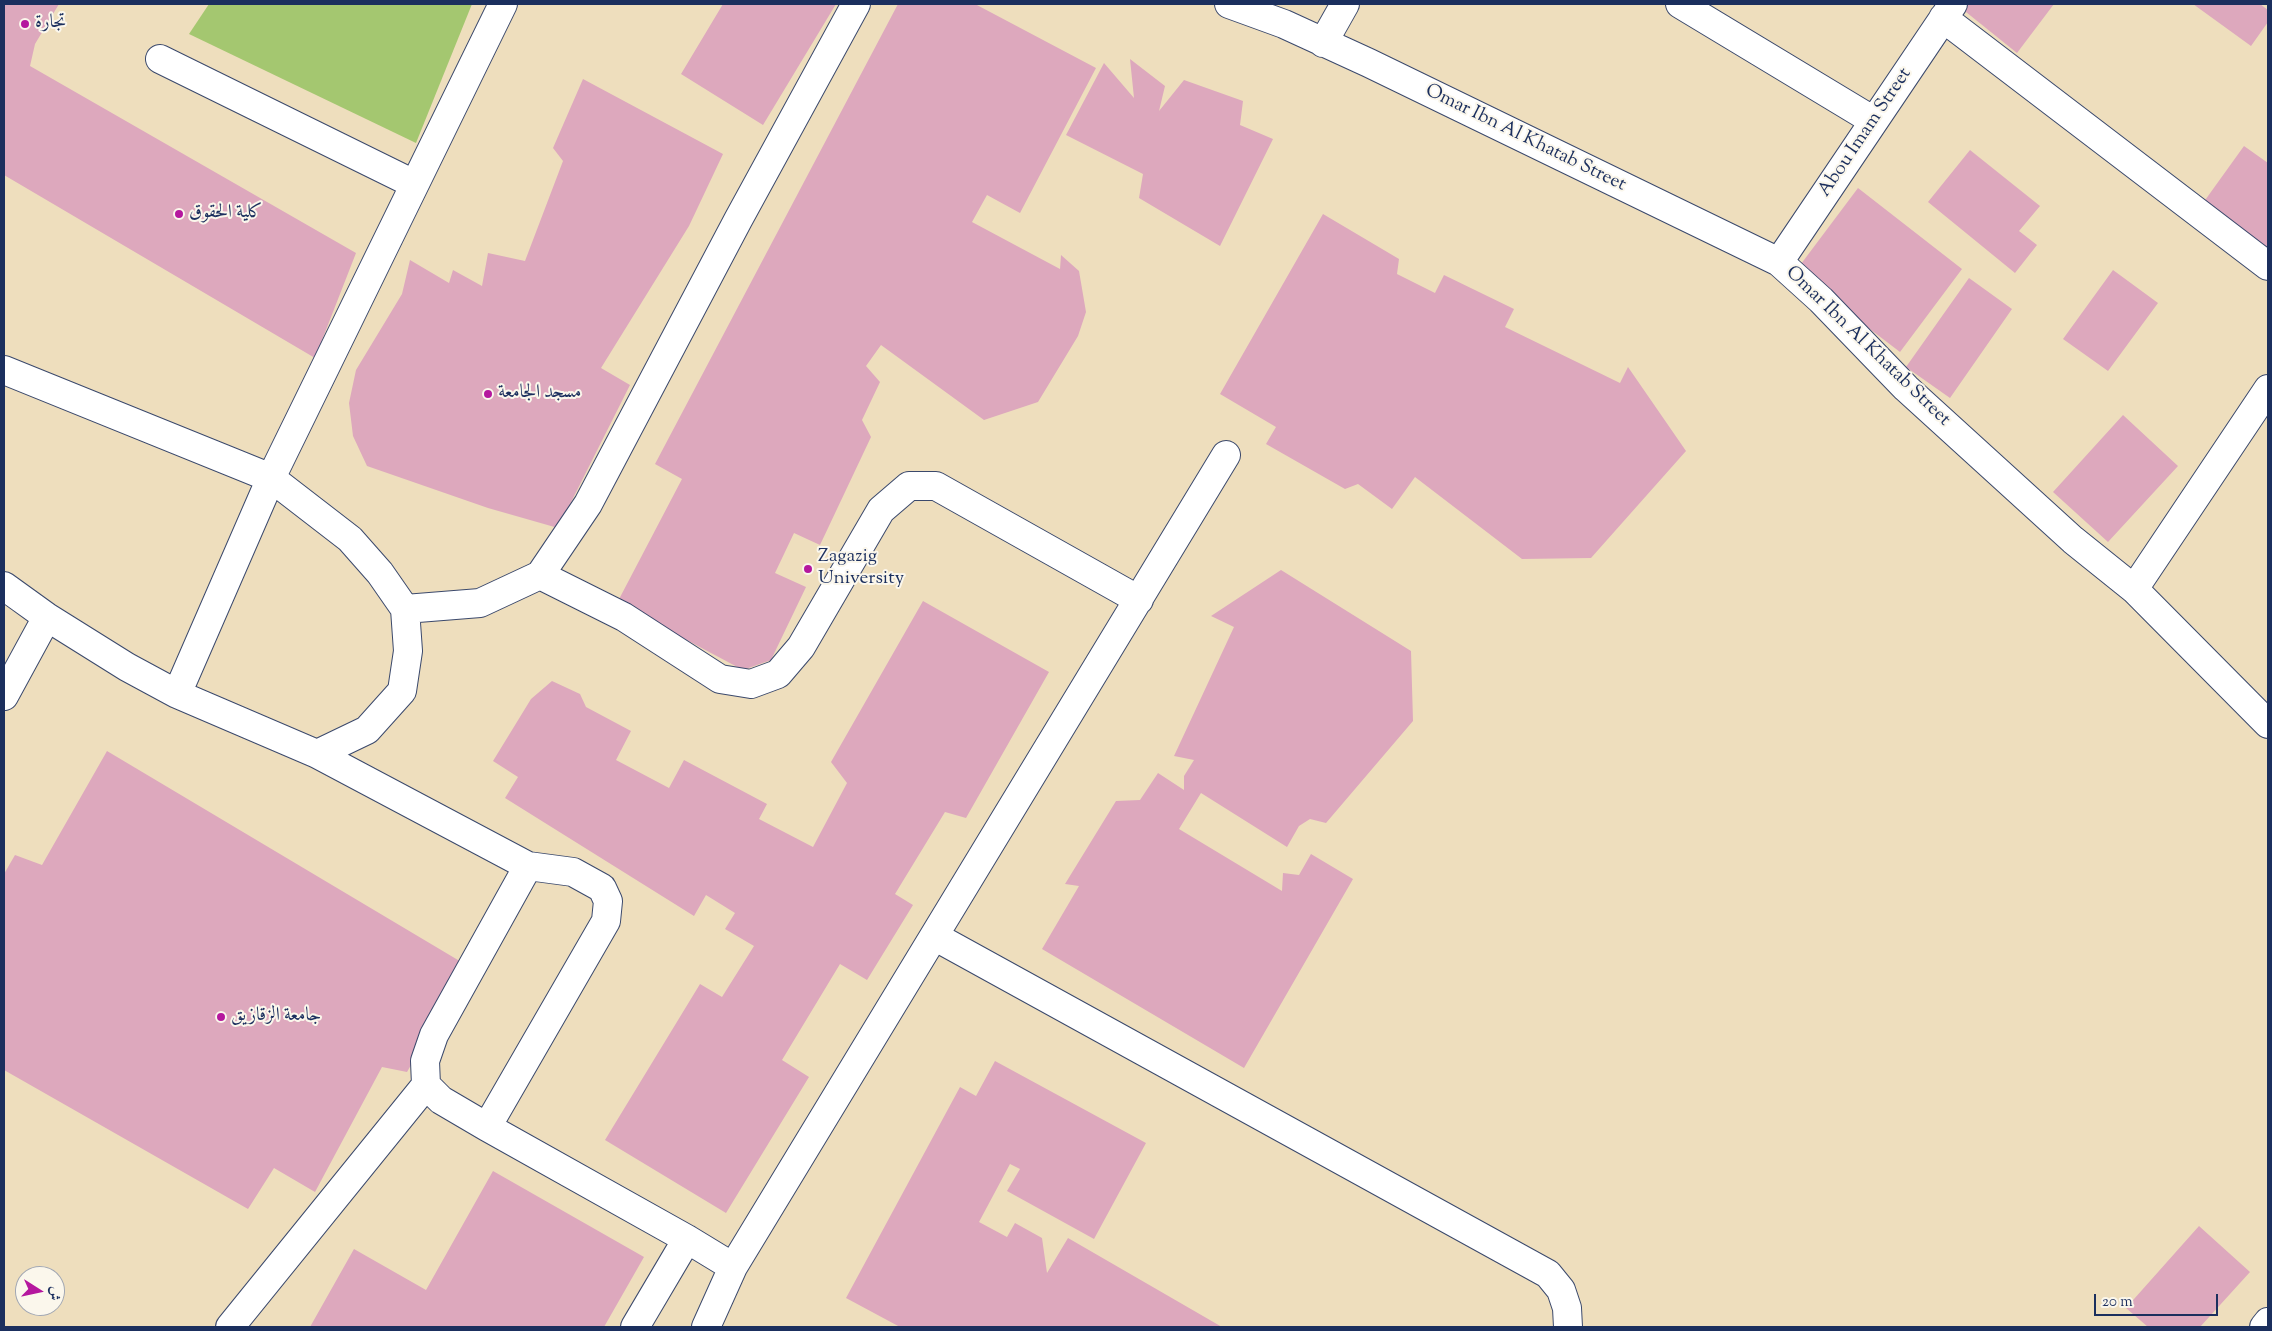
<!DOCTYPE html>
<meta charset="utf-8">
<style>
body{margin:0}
#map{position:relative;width:2272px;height:1331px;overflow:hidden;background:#eedebd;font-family:"Sorts Mill Goudy",Amiri,serif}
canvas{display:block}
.frame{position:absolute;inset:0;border:5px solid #1b2f5e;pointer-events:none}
.north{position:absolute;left:15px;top:1266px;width:50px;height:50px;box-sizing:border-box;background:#fbf7ec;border:1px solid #a1a7b3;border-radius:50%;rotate:100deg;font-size:14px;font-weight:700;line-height:20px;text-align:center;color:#1b2f5e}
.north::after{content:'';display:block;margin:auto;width:18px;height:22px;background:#b5179e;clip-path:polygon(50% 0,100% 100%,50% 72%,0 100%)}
.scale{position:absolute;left:2094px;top:1294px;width:124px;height:22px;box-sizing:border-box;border:2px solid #1b2f5e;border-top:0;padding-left:6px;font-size:15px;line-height:18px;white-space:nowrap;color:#1b2f5e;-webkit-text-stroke:4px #fbf7ec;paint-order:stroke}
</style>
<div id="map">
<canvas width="2272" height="1331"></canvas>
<div class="frame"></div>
<div class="north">ش</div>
<div class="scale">20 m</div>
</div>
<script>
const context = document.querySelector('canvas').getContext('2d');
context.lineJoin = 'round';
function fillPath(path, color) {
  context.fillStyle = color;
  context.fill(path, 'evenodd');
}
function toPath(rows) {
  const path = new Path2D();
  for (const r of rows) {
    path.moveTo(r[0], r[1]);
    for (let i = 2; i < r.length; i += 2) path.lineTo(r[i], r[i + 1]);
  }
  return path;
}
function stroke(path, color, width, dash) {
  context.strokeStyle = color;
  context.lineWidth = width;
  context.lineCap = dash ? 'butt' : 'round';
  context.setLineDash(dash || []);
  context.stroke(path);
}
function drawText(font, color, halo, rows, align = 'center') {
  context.font = font + ' "Sorts Mill Goudy",Amiri,serif';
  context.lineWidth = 4;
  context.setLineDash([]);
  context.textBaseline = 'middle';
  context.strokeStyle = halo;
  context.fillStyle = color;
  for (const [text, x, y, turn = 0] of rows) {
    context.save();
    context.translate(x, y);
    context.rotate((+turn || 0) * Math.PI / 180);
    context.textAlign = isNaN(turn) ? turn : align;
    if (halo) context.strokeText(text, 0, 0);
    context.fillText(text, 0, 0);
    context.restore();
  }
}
const green = toPath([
 [209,4,472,4,416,143,189,34]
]);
const building = toPath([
 [4,4,59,4,35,44,30,66,356,253,315,358,4,175],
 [723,4,836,4,763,125,681,74],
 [898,4,975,4,1096,68,1020,213,987,195,972,222,1060,269,1061,255,1079,271,1086,312,1078,336,1038,402,984,420,881,345,866,366,880,382,862,420,871,437,820,545,794,533,775,573,806,587,771,660,743,670,617,603,682,479,655,464],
 [1956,4,2054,4,2017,53],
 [2193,4,2260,4,2268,10,2268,22,2251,46],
 [1130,59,1165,86,1159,111,1184,80,1243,101,1240,125,1273,139,1220,246,1139,198,1143,174,1066,135,1104,63,1134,98],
 [583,79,723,154,689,226,601,368,630,385,558,528,488,508,367,466,353,436,349,403,356,370,402,294,410,260,449,283,453,270,482,286,488,253,525,261,563,161,553,148],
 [2244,146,2268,163,2268,251,2203,203],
 [1970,150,2040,206,2019,231,2037,245,2015,273,1928,202],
 [1858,188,1962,269,1900,352,1795,272],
 [1323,214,1399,259,1397,274,1435,293,1444,275,1514,309,1505,327,1620,383,1628,367,1686,451,1591,558,1522,559,1415,477,1392,509,1358,484,1345,489,1266,444,1276,427,1220,394],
 [2113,270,2158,303,2108,371,2063,339],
 [1969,278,2012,309,1950,398,1906,367],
 [2123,415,2178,466,2108,542,2053,492],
 [1281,570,1411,651,1413,721,1326,823,1310,819,1299,826,1287,847,1201,793,1179,829,1282,891,1283,873,1299,875,1311,854,1353,879,1244,1068,1042,949,1079,886,1065,884,1116,801,1140,800,1158,773,1184,790,1184,776,1194,760,1174,756,1234,627,1211,616],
 [923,601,1049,672,966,818,945,812,895,894,913,905,867,980,840,964,782,1060,809,1077,726,1213,605,1140,700,984,722,997,754,946,725,929,735,913,706,895,694,916,505,798,518,777,493,761,531,699,552,681,580,694,586,707,631,731,616,760,669,788,684,760,767,804,759,819,813,847,847,783,831,762],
 [107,751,468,966,407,1072,382,1067,315,1192,274,1168,248,1209,4,1070,4,874,15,855,42,865],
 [995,1061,1146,1143,1094,1239,1007,1191,1020,1169,1010,1164,979,1222,1007,1237,1015,1223,1042,1238,1047,1273,1068,1238,1222,1327,900,1327,846,1298,960,1087,976,1096],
 [493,1171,644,1257,604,1327,310,1327,354,1249,426,1290],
 [2199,1226,2250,1272,2200,1327,2148,1327,2126,1308]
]);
const minor = toPath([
 [1229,4,1284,24,1369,63,1779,262,1821,300,1906,388,2073,540,2134,589,2268,724],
 [1680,4,1874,121],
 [1943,18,2268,266],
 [1323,43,1345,4],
 [160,59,414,184],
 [1779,262,1953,4],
 [4,370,271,478,350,539,380,573,405,609,408,651,402,691,367,730,317,754],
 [540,575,624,617,720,679,751,684,778,674,801,647,881,510,909,486,936,486,1139,600],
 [4,586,47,617,127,667,177,694,317,754,528,866,434,1035,425,1061,426,1085,441,1100,487,1127,687,1239,733,1267],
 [2134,589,2268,389],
 [405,609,480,603,540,575,588,504,738,220,856,4],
 [177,694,271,478,503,4],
 [4,696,47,617],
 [934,936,1548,1274,1561,1290,1567,1308,1568,1327],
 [487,1127,606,921,608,901,602,888,573,872,528,866],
 [230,1327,426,1085],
 [635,1327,687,1239],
 [706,1327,733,1267,1226,455],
 [2264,1327,2268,1322]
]);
const markers = [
 [25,24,5,"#b5179e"],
 [179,214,5,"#b5179e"],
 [488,394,5,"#b5179e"],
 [808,569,5,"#b5179e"],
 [221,1017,5,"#b5179e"]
];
const poiNames = [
 ["تجارة",35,24],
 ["كلية الحقوق",189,214],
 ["مسجد الجامعة",498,394],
 ["Zagazig",818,558],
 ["University",818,580],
 ["جامعة الزقازيق",231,1017]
];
const streetNames = [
 ["Abou Imam Street",1866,133,-56],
 ["Omar Ibn Al Khatab Street",1525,139,26],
 ["Omar Ibn Al Khatab Street",1867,347,44]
];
fillPath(green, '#a4c770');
fillPath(building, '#dda8bd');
stroke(minor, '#3b496c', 30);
stroke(minor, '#fff', 28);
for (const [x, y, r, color] of markers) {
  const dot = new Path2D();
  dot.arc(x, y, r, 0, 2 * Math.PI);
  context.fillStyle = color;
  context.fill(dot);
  stroke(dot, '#fbf7ec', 2);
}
drawText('19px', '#1b2f5e', '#fbf7ec', poiNames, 'left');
drawText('19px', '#1b2f5e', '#fbf7ec', streetNames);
</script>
